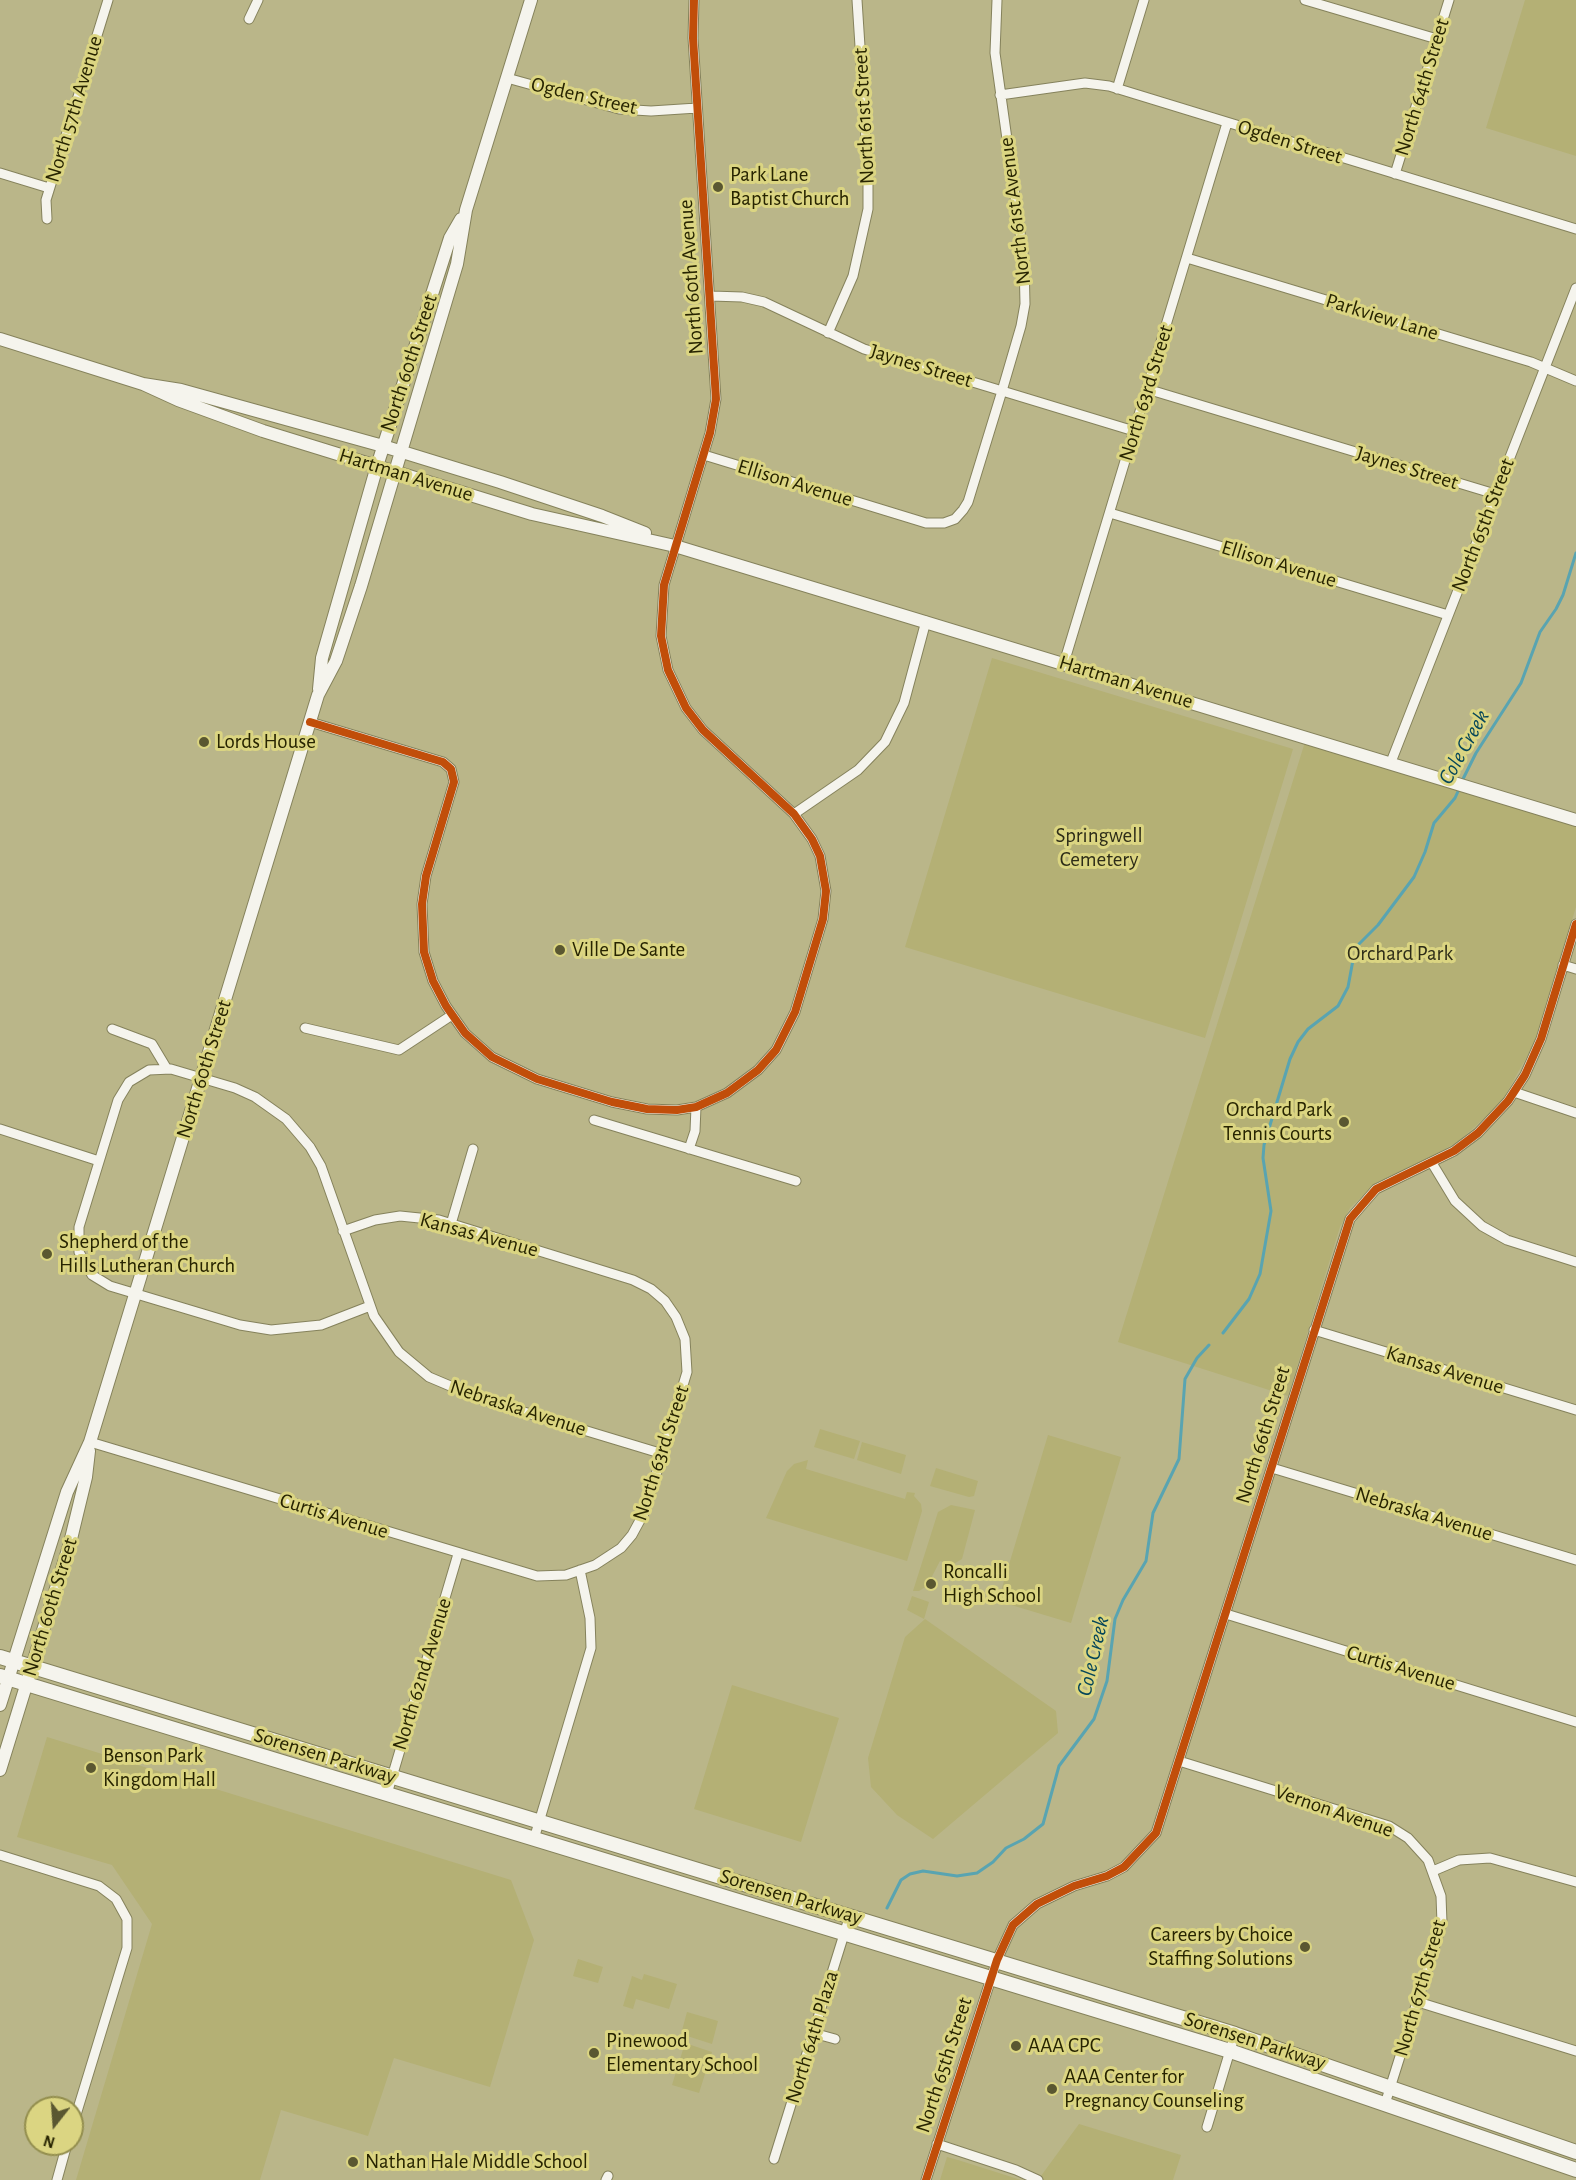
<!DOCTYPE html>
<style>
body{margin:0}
#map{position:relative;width:1576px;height:2180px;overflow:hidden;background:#bab689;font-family:"Alegreya Sans",sans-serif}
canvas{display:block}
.north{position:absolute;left:24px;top:2096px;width:60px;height:60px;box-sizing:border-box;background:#dbd582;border:2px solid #938e4e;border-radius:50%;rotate:197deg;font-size:16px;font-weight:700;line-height:24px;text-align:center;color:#272401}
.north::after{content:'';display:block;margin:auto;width:21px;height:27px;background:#5a5731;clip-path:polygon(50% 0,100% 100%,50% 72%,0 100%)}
</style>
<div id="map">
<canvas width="1576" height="2180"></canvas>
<div class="north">N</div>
</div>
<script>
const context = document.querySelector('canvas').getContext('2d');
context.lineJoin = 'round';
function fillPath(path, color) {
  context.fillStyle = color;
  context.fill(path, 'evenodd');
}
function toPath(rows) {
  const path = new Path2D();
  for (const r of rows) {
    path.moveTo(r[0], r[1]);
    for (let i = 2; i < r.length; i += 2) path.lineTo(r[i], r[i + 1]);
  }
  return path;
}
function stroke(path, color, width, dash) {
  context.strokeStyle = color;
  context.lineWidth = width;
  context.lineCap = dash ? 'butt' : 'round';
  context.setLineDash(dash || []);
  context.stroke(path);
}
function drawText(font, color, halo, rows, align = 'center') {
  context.font = font + ' "Alegreya Sans",sans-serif';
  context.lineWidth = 6;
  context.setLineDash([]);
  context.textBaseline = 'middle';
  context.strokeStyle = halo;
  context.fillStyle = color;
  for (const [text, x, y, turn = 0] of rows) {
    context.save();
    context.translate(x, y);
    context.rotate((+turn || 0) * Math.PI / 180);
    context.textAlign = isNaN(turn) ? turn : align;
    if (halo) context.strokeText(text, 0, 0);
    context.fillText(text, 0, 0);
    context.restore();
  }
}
const green = toPath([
 [1525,0,1576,0,1576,156,1486,128],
 [992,658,1293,749,1205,1038,905,947],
 [1305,742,1576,825,1576,907,1535,1042,1501,1103,1459,1141,1421,1163,1377,1182,1350,1208,1340,1227,1288,1396,1118,1342],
 [820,1429,860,1441,854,1459,814,1447],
 [1048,1435,1121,1457,1071,1623,998,1601],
 [862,1442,906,1455,901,1474,857,1460],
 [808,1460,806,1469,905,1499,907,1492,915,1493,914,1496,921,1504,922,1511,907,1561,766,1518,787,1471,794,1464],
 [936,1468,978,1481,974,1496,969,1497,930,1486],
 [951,1505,975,1510,962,1559,952,1565,940,1561,927,1586,919,1591,913,1591,938,1512],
 [912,1596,929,1602,924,1619,907,1610],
 [925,1619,1056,1711,1058,1733,933,1839,897,1815,871,1787,868,1758,905,1637],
 [732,1685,839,1718,801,1842,694,1809],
 [47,1737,511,1880,534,1940,490,2087,394,2058,368,2136,281,2110,260,2180,76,2180,152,1924,112,1865,17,1837],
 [578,1959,603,1967,598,1983,573,1976],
 [644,1974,677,1984,669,2009,636,1999,633,2009,623,2006,632,1976,642,1980],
 [687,2012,718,2021,712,2044,681,2034],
 [685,2043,712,2052,699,2093,672,2085],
 [1079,2124,1181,2155,1173,2180,1038,2180],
 [947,2157,958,2160,1021,2180,940,2180]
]);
const stream = toPath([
 [1462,781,1476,753,1521,683,1540,632,1556,609,1563,595,1576,553],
 [1359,944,1378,925,1414,877,1425,852,1434,823,1455,798,1460,787],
 [1223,1333,1249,1299,1260,1274,1271,1211,1263,1158,1264,1145,1290,1059,1298,1042,1308,1029,1338,1006,1348,987,1353,960],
 [887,1908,901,1880,910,1874,923,1871,957,1876,977,1873,993,1862,1006,1848,1024,1839,1043,1824,1059,1766,1094,1719,1107,1681,1115,1619,1123,1600,1146,1561,1153,1513,1179,1459,1185,1379,1197,1358,1209,1345]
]);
const street = toPath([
 [1305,0,1437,39],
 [249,19,258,0],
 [507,78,619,109,651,111,697,108],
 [1117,89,1144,0],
 [1000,95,1085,83,1109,86,1576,229],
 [0,173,49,188],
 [1395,174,1449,0],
 [47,219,46,200,108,0],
 [1187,258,1531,362,1576,381],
 [711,296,742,297,764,302,864,349,1134,431],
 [828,333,853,276,868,209,868,170,857,0],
 [1147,389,1495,494],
 [704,455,926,523,944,523,955,519,963,510,968,502,1002,391,1021,326,1025,304,1024,261,995,53,997,0],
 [1110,513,1448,615],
 [1064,663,1227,123],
 [310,722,443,762,451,769,454,782,426,876,422,904,424,952,433,981,446,1006,465,1033,492,1057,537,1079,612,1102,647,1109,677,1110,696,1107,727,1093,758,1070,776,1050,795,1012,823,919,826,891,820,856,812,839,794,814,703,730,686,708,668,670,661,636,664,585,710,433,716,399,693,38,694,0],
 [1391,762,1576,288],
 [794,814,858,770,885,742,904,703,926,621],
 [1563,965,1576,969],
 [305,1028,399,1050,452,1015],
 [112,1029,152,1044,167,1069],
 [1514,1092,1576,1113],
 [594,1120,796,1181],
 [0,1129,99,1161],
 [689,1149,695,1131,696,1107],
 [1432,1163,1455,1201,1482,1226,1507,1240,1576,1262],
 [451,1224,473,1149],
 [370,1306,321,1325,271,1330,240,1325,110,1286,92,1275,79,1252,79,1227,118,1100,129,1082,149,1070,171,1069,235,1088,255,1097,286,1119,310,1147,321,1166,374,1316,399,1352,429,1377,481,1399,663,1454],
 [1314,1330,1576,1410],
 [90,1442,537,1576,566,1575,595,1565,621,1548,632,1535,645,1511,687,1372,685,1339,676,1317,665,1301,651,1289,633,1280,439,1220,400,1216,375,1220,343,1231],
 [1272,1468,1576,1560],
 [1226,1614,1576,1722],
 [1179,1761,1389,1826,1408,1838,1428,1860,1441,1896,1442,1923,1385,2104],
 [387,1794,458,1554],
 [534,1839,591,1648,590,1618,580,1570],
 [0,1855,99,1886,116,1899,127,1919,127,1948,72,2128],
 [1433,1871,1459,1860,1490,1858,1576,1882],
 [1418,2002,1576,2051],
 [813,2033,835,2039],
 [1207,2127,1235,2034],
 [937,2144,1016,2170,1038,2180],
 [774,2159,850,1915],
 [57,2180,67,2144],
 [606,2180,608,2176],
 [926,2180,997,1960,1013,1925,1037,1904,1074,1886,1107,1876,1124,1867,1156,1833,1350,1219,1376,1189,1454,1151,1478,1133,1508,1101,1525,1075,1541,1039,1576,924]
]);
const secondary = toPath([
 [0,339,143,384,181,390,383,446,500,482,602,516,645,533],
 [143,384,178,400,263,431,532,514,675,546,1576,820],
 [319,689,322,658,377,466,450,238,461,219],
 [0,1705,67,1492,90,1442,318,695,336,661,361,586,457,264,466,210,531,0],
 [0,1770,70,1543,86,1477,89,1451]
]);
const primary = toPath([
 [0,1657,1235,2034,1576,2152],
 [0,1676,1230,2051,1576,2170]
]);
const cycleway = toPath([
 [310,722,443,762,451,769,454,782,426,876,422,904,424,952,433,981,446,1006,465,1033,492,1057,537,1079,612,1102,647,1109,677,1110,696,1107,727,1093,758,1070,776,1050,795,1012,823,919,826,891,820,856,812,839,794,814,703,730,686,708,668,670,661,636,664,585,710,433,716,399,693,38,694,0],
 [926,2180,997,1960,1013,1925,1037,1904,1074,1886,1107,1876,1124,1867,1156,1833,1350,1219,1376,1189,1454,1151,1478,1133,1508,1101,1525,1075,1541,1039,1576,924]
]);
const markers = [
 [718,187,6,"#5a5731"],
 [204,742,6,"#5a5731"],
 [560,950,6,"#5a5731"],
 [1344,1122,6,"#5a5731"],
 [47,1254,6,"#5a5731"],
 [931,1584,6,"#5a5731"],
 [91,1768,6,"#5a5731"],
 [1305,1947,6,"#5a5731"],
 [1016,2046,6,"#5a5731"],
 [594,2053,6,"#5a5731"],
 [1052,2089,6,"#5a5731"],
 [353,2162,6,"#5a5731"]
];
const streetNames = [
 ["North 64th Street",1422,87,-73],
 ["Ogden Street",584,96,13],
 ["North 57th Avenue",74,109,-73],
 ["North 61st Street",864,116,-93],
 ["Ogden Street",1290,142,17],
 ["North 61st Avenue",1015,211,-97],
 ["North 60th Avenue",691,277,-94],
 ["Parkview Lane",1382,317,17],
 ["North 60th Street",409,363,-72],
 ["Jaynes Street",921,366,17],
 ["North 63rd Street",1146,393,-73],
 ["Jaynes Street",1407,468,17],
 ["Hartman Avenue",406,475,17],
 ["Ellison Avenue",795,483,17],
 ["North 65th Street",1483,525,-69],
 ["Ellison Avenue",1279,564,17],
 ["Hartman Avenue",1126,682,17],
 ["North 60th Street",204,1069,-73],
 ["Kansas Avenue",479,1235,15],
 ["Kansas Avenue",1445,1370,17],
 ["Nebraska Avenue",518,1408,18],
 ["North 66th Street",1263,1435,-73],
 ["North 63rd Street",661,1453,-72],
 ["Nebraska Avenue",1424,1514,17],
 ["Curtis Avenue",334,1516,17],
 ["North 60th Street",50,1607,-73],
 ["Curtis Avenue",1401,1668,17],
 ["North 62nd Avenue",422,1674,-73],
 ["Sorensen Parkway",325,1756,17],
 ["Vernon Avenue",1334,1811,19],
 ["Sorensen Parkway",791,1897,17],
 ["North 67th Street",1420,1988,-74],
 ["North 64th Plaza",812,2037,-73],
 ["Sorensen Parkway",1255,2041,18],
 ["North 65th Street",944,2065,-72]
];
const poiNames = [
 ["Park Lane",730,175],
 ["Baptist Church",730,199],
 ["Lords House",216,742],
 ["Ville De Sante",572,950],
 ["Orchard Park",1332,1110,"right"],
 ["Tennis Courts",1332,1134,"right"],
 ["Shepherd of the",59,1242],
 ["Hills Lutheran Church",59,1266],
 ["Roncalli",943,1572],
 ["High School",943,1596],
 ["Benson Park",103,1756],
 ["Kingdom Hall",103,1780],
 ["Careers by Choice",1293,1935,"right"],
 ["Staffing Solutions",1293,1959,"right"],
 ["Pinewood",606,2041],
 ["Elementary School",606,2065],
 ["AAA CPC",1028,2046],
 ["AAA Center for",1064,2077],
 ["Pregnancy Counseling",1064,2101],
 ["Nathan Hale Middle School",365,2162]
];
const parkNames = [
 ["Springwell",1099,836],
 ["Cemetery",1099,860],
 ["Orchard Park",1400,954]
];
const waterNames = [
 ["Cole Creek",1464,747,-61],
 ["Cole Creek",1093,1656,-77]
];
fillPath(green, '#b4b075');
stroke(stream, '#59a4b1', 3);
stroke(street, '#85825c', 11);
stroke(secondary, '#85825c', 14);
stroke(primary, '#85825c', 16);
stroke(street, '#f5f4ed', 9);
stroke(secondary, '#f5f4ed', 12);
stroke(primary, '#f5f4ed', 14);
stroke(cycleway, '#c14e0a', 8);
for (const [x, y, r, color] of markers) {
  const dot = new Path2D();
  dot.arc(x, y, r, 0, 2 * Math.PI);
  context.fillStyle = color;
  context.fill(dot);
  stroke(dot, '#dbd582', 2);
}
drawText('21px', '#272401', '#dbd582', streetNames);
drawText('21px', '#272401', '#dbd582', poiNames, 'left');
drawText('21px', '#2d2c18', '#dbd582', parkNames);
drawText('italic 22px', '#064659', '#dbd582', waterNames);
</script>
